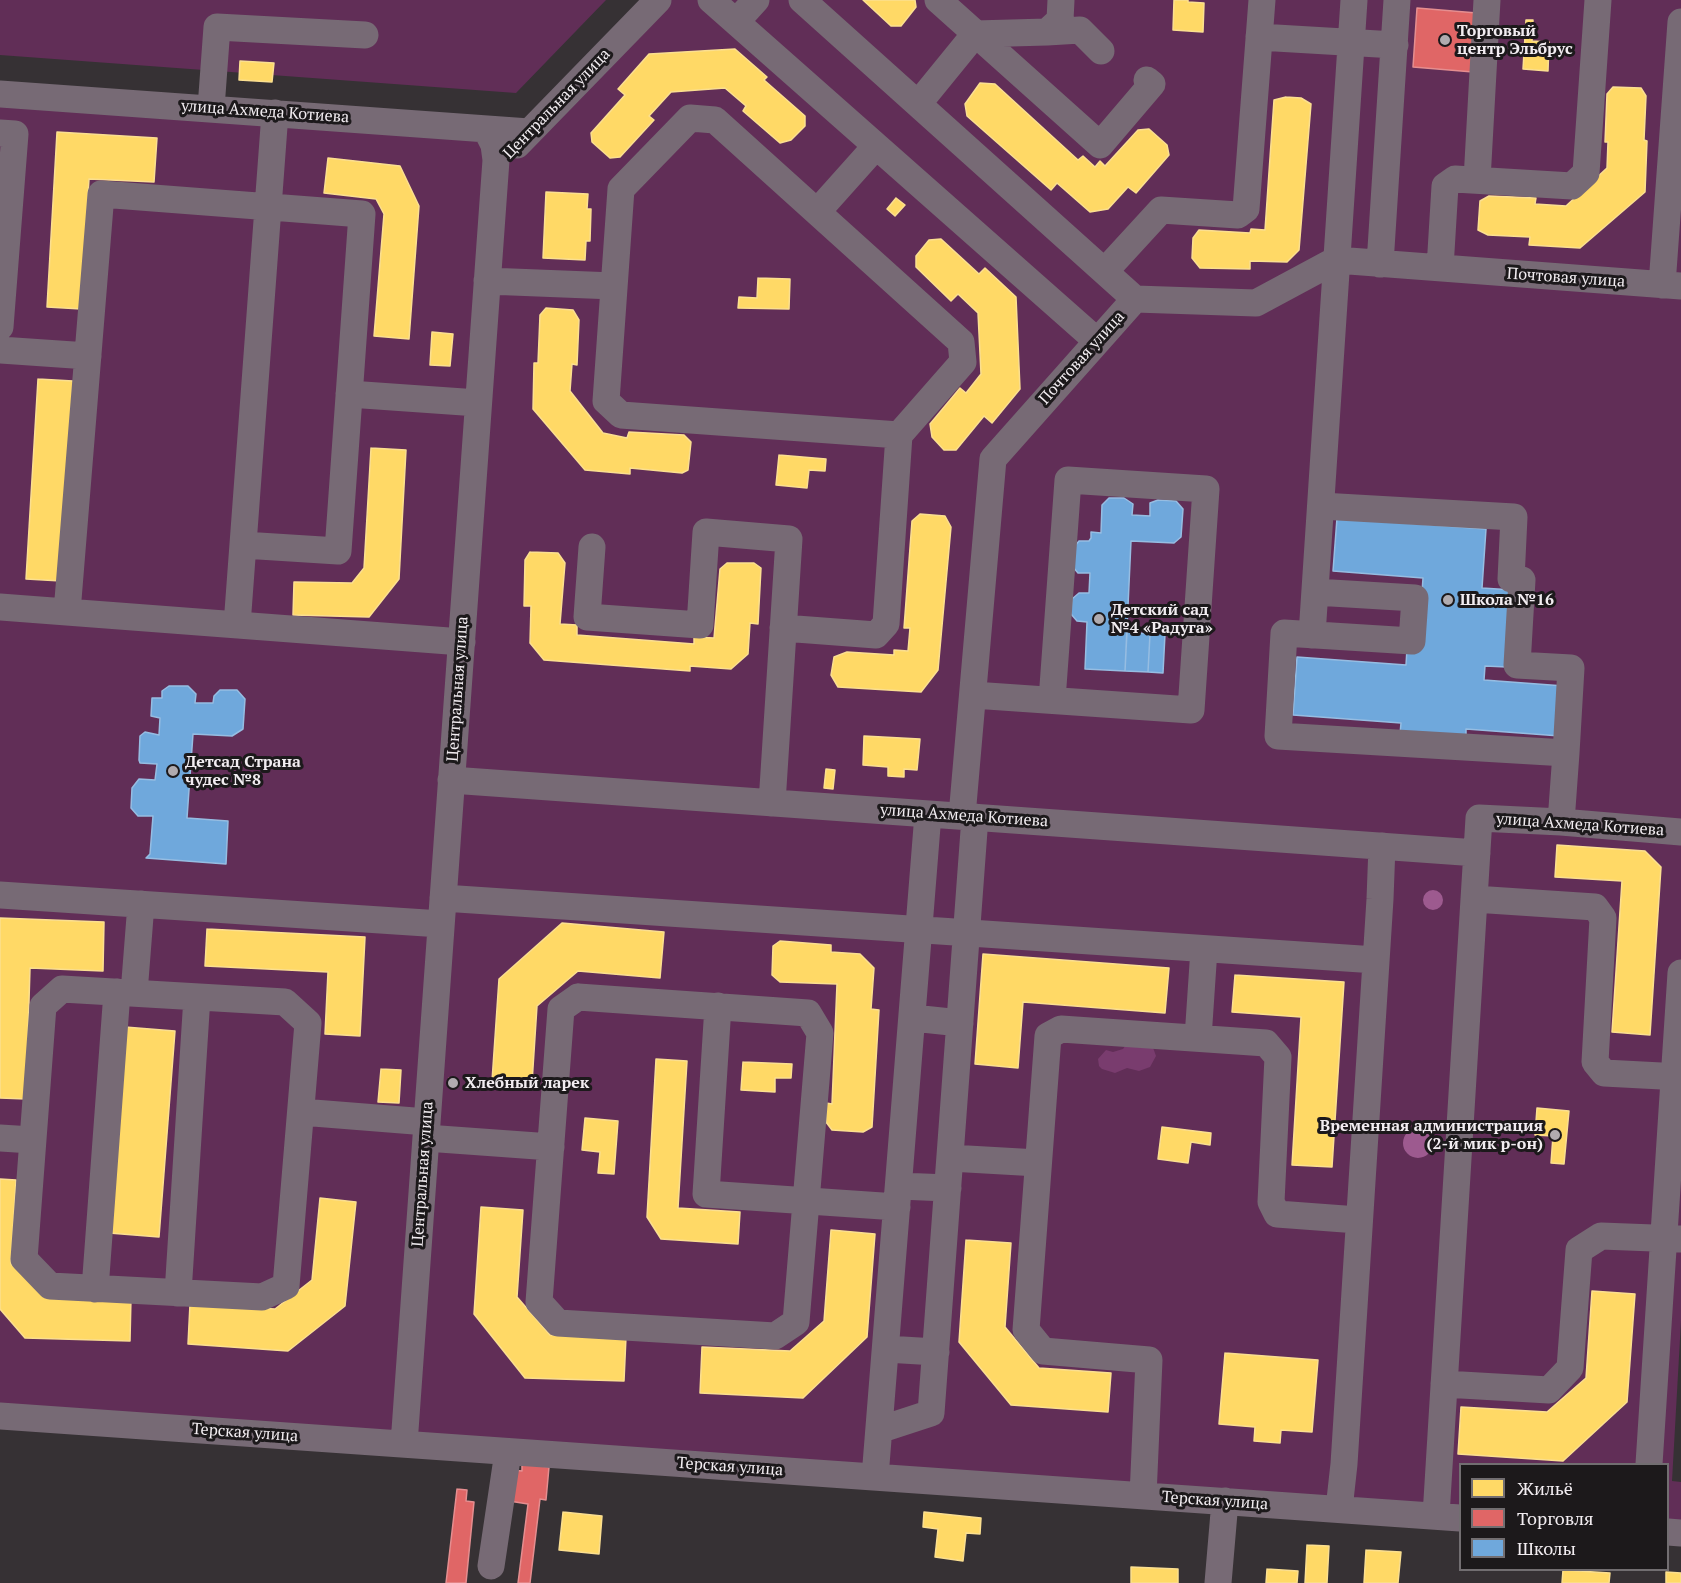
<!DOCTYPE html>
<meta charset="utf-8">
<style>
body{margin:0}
#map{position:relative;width:1681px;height:1583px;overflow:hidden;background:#363134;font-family:"PT Serif",serif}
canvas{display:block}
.legend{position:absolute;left:1459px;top:1463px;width:210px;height:108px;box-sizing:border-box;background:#1c191b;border:2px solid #726e71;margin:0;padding:8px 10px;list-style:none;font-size:18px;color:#f2edf1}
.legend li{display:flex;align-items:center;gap:12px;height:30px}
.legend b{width:30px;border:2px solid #726e71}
</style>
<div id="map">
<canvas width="1681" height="1583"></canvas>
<ul class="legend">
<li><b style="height:16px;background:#ffd966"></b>Жильё</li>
<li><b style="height:16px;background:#e06666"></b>Торговля</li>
<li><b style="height:16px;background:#6fa8dc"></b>Школы</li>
</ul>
</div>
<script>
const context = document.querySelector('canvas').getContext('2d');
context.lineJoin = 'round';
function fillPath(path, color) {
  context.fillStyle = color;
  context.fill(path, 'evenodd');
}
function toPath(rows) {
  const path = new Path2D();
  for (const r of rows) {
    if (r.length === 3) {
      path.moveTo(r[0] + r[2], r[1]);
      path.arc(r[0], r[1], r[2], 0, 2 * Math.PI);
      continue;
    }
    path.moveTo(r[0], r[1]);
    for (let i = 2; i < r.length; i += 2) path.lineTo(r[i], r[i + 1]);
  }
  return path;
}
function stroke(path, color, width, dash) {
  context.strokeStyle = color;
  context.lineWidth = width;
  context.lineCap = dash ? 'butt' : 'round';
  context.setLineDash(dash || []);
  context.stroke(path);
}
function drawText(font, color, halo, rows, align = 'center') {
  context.font = font + ' "PT Serif",serif';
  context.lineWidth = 6;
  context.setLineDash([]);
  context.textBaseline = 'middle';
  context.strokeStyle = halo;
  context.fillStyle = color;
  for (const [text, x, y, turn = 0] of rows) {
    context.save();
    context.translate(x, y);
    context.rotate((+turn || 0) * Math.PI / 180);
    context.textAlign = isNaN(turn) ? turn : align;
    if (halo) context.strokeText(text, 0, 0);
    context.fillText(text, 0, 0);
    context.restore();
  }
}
const green = toPath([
 [0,0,606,0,516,93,0,55],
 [658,0,1681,0,1681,1321,1672,1481,1681,1482,1681,1533,1668,1532,1668,1464,1460,1464,1460,1518,0,1416,0,94,529,132]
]);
const forest = toPath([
 [1128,1042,1151,1042,1156,1056,1150,1067,1139,1071,1127,1068,1115,1073,1102,1069,1099,1066,1098,1059,1106,1050,1113,1052,1123,1049]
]);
const water = toPath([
 [1433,900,10],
 [1418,1143,15]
]);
const homes = toPath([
 [863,0,915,0,916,7,901,26,891,26,863,0],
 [1174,0,1188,0,1188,2,1204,3,1203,32,1173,30,1174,0],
 [1526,20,1533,20,1532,41,1549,42,1548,71,1523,69,1526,20],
 [735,49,767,77,764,80,805,116,805,126,791,140,780,143,743,111,746,106,725,88,671,92,649,116,654,120,620,157,610,158,592,142,591,133,625,95,618,89,649,54,735,49],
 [240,61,274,63,272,82,239,80,240,61],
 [980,83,995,84,1078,160,1083,156,1095,167,1100,161,1105,166,1138,130,1149,129,1167,145,1169,155,1136,193,1128,187,1108,209,1090,212,1057,183,1051,190,967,116,965,104,980,83],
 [1613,87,1641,88,1646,96,1644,140,1647,141,1645,192,1580,248,1529,245,1530,237,1488,235,1478,230,1480,201,1489,196,1536,198,1535,204,1566,206,1607,168,1608,142,1605,142,1607,94,1613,87],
 [1286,97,1301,98,1311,104,1299,250,1287,262,1250,261,1250,269,1200,268,1192,258,1193,238,1199,230,1250,233,1251,229,1265,230,1274,100,1286,97],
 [57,132,157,138,154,182,89,179,81,309,47,307,57,132],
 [328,158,400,166,419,206,409,339,374,336,384,214,376,199,324,193,328,158],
 [546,192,588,194,587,209,591,209,590,241,586,241,585,260,543,258,546,192],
 [896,198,905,205,895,216,887,209,896,198],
 [941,239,979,274,985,268,1016,297,1020,389,992,423,984,416,956,450,944,450,932,437,930,424,960,388,966,393,981,374,978,313,958,294,951,301,916,267,916,256,929,240,941,239],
 [758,278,790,279,789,309,738,308,739,297,757,298,758,278],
 [546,308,573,310,579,320,577,365,572,364,570,391,603,433,627,438,629,432,684,435,691,442,688,470,682,473,630,468,630,474,585,470,533,409,534,363,538,363,540,315,546,308],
 [432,332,453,334,450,366,430,365,432,332],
 [38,379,73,381,61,581,26,579,38,379],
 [371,448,406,450,399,579,369,617,293,615,294,582,352,583,364,568,371,448],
 [779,455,826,459,825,471,809,470,807,488,776,485,779,455],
 [920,514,945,516,951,527,938,670,921,692,838,687,831,675,834,657,847,652,894,655,894,650,908,651,910,628,904,628,912,521,920,514],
 [530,552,558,553,565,563,560,624,577,625,577,635,694,644,694,637,714,638,720,569,727,563,754,563,761,568,758,624,750,623,748,654,731,669,690,666,690,671,544,660,530,643,531,606,524,606,525,560,530,552],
 [864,736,920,739,917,770,904,769,904,777,888,776,888,767,863,765,864,736],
 [826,769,835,770,833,789,824,788,826,769],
 [1557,845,1645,851,1661,867,1650,1035,1612,1032,1622,881,1555,877,1557,845],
 [0,918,104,922,103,971,30,968,26,1099,0,1098,0,918],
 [562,923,664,932,660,978,578,971,537,1006,532,1083,492,1081,499,979,562,923],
 [207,929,365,937,360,1036,325,1034,328,972,205,966,207,929],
 [780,941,831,945,831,952,860,954,874,968,871,1009,879,1010,872,1127,863,1132,832,1130,826,1122,826,1103,832,1104,837,984,780,982,772,975,773,946,780,941],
 [983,954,1169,968,1165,1013,1023,1002,1018,1068,975,1064,983,954],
 [1235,975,1344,982,1332,1167,1292,1165,1301,1017,1232,1012,1235,975],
 [125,1027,175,1031,159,1237,109,1233,125,1027],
 [656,1059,687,1061,678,1208,740,1212,738,1244,661,1239,647,1217,656,1059],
 [743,1062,792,1064,791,1078,775,1078,775,1092,741,1090,743,1062],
 [381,1069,401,1070,399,1103,378,1102,381,1069],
 [1537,1108,1569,1111,1564,1164,1551,1163,1553,1136,1535,1135,1537,1108],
 [585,1118,618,1121,614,1174,598,1173,600,1152,582,1150,585,1118],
 [1162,1127,1211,1133,1210,1145,1191,1142,1188,1163,1158,1159,1162,1127],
 [0,1179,16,1180,11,1264,45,1296,131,1298,130,1341,25,1338,0,1309,0,1179],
 [320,1198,356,1202,345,1306,288,1351,188,1344,190,1304,275,1309,312,1280,320,1198],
 [481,1207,523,1210,517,1297,550,1335,626,1337,624,1381,525,1378,474,1314,481,1207],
 [831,1230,875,1234,867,1337,803,1398,700,1393,702,1347,790,1351,824,1321,831,1230],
 [966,1240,1011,1243,1005,1327,1039,1368,1111,1373,1108,1412,1011,1405,959,1342,966,1240],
 [1592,1291,1635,1294,1627,1402,1563,1461,1458,1454,1461,1407,1547,1412,1586,1378,1592,1291],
 [1225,1353,1318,1360,1312,1432,1281,1430,1280,1443,1254,1441,1255,1427,1219,1424,1225,1353],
 [563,1512,602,1516,599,1554,559,1550,563,1512],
 [924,1512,981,1518,980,1534,966,1533,963,1561,935,1557,938,1529,923,1527,924,1512],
 [1307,1545,1329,1546,1327,1583,1305,1583,1307,1545],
 [1366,1550,1401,1552,1398,1583,1364,1583,1366,1550],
 [1131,1567,1178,1569,1178,1583,1131,1583,1131,1567],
 [1267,1569,1298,1571,1297,1583,1266,1583,1267,1569],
 [1563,1570,1610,1573,1609,1583,1562,1583,1563,1570],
 [1666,1572,1681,1573,1681,1583,1666,1583,1666,1572]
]);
const shops = toPath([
 [1417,8,1477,13,1473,72,1413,67,1417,8],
 [449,1078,457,1079,457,1087,448,1086,449,1078],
 [522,1464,549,1467,546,1500,540,1499,530,1583,518,1583,528,1504,509,1501,513,1470,522,1471,522,1464],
 [457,1489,467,1490,466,1501,474,1502,466,1583,446,1583,457,1489]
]);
const schools = toPath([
 [1109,498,1124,498,1133,504,1132,515,1150,516,1150,503,1158,500,1176,501,1183,509,1181,537,1174,543,1131,541,1125,671,1085,669,1087,622,1077,621,1071,614,1072,599,1079,593,1089,593,1090,573,1078,573,1073,567,1074,547,1079,541,1089,541,1091,538,1091,532,1101,533,1102,505,1109,498],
 [1337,518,1486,529,1482,588,1513,590,1507,667,1485,666,1484,680,1564,686,1560,736,1466,729,1466,739,1400,734,1401,723,1293,715,1297,657,1406,665,1407,649,1418,650,1423,578,1333,571,1337,518],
 [1127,632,1150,634,1148,672,1125,671,1127,632],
 [1150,634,1165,634,1163,673,1148,672,1150,634],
 [169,686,188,686,196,694,195,703,213,703,214,696,220,690,237,690,245,699,243,729,232,736,193,734,187,818,228,821,226,864,146,858,150,854,153,816,138,816,131,808,132,788,139,779,155,780,157,764,140,763,139,760,140,736,145,732,159,735,160,718,151,716,152,698,162,698,162,691,169,686]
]);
const minor = toPath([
 [711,0,1097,341],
 [802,0,1135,299],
 [938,0,1100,145,1152,84,1147,80],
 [736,22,756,0],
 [1047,32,1080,30,1101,51],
 [1259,37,1395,45],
 [0,94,529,132],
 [918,104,975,34,1047,32,1060,20,1061,0],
 [211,108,217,27,365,35],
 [0,133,15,134,0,327],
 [517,145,658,0],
 [1477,180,1487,0],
 [817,212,876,146],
 [1380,264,1397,0],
 [1440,268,1445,186,1455,179,1572,186,1586,173,1598,0],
 [1105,271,1161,210,1238,215,1246,209,1262,0],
 [487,281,614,286],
 [1662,285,1681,22],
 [0,350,88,356],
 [349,394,478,403],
 [592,547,587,617,700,625,706,532,789,539,772,803],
 [1315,592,1415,598,1412,641,1284,633,1278,736,1566,753,1571,668,1517,665,1522,580,1511,579,1514,517,1321,506],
 [0,607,462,642],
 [67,612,101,194,362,214,338,551,243,545],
 [237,625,275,113],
 [783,628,876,635,886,624,899,435,963,362,961,342,715,120,690,118,621,189,606,401,621,415,899,435],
 [1312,635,1354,0],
 [973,695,1191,710,1206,489,1068,480,1052,700],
 [451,780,1477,853],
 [962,816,993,459,1135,299,1256,303,1336,260,1681,286],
 [1561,822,1566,753],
 [0,895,441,924],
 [443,898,1376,960],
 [1474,899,1595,907,1603,918,1595,1062,1604,1073,1681,1077],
 [62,989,285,1002,308,1023,286,1286,262,1297,50,1286,24,1259,43,1006,62,989],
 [134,993,141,904],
 [578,997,808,1013,820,1033,796,1322,775,1336,558,1323,539,1302,561,1009,578,997],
 [718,1006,706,1194,897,1207],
 [913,1018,960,1023],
 [1198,1038,1204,949],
 [301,1112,427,1122],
 [0,1138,32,1140],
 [426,1138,551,1147],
 [950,1158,1038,1163],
 [899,1186,948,1188],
 [95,1289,117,992],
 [178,1293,197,997],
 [886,1349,936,1352],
 [1444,1384,1549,1390,1570,1368,1579,1250,1601,1236,1680,1239],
 [0,1416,1460,1518],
 [879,1430,931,1413,975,817],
 [404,1444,496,160,494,145,486,129],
 [1649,1464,1681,973],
 [875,1477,928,814],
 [1143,1496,1149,1360,1043,1351,1026,1330,1048,1036,1061,1029,1266,1043,1278,1057,1271,1202,1277,1214,1358,1220],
 [1339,1509,1344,1464,1380,899,1382,846],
 [1436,1516,1479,818,1561,822,1681,832],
 [1668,1532,1681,1533],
 [491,1566,508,1452],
 [1218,1583,1225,1501]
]);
const markers = [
 [1445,40,6,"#b0abaf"],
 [1448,600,6,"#b0abaf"],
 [1099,619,6,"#b0abaf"],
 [173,771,6,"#b0abaf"],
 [453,1083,6,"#b0abaf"],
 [1555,1135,6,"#b0abaf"]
];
const poiNames = [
 ["Торговый",1457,31],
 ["центр Эльбрус",1457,49],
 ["Школа №16",1460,600],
 ["Детский сад",1111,610],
 ["№4 «Радуга»",1111,628],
 ["Детсад Страна",185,762],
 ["чудес №8",185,780],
 ["Хлебный ларек",465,1083],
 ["Временная администрация",1543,1126,"right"],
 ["(2-й мик р-он)",1543,1144,"right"]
];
const streetNames = [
 ["Центральная улица",557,104,-46],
 ["улица Ахмеда Котиева",265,112,4],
 ["Почтовая улица",1566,278,4],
 ["Почтовая улица",1082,358,-48],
 ["Центральная улица",458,689,-86],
 ["улица Ахмеда Котиева",964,816,4],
 ["улица Ахмеда Котиева",1580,825,4],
 ["Центральная улица",423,1174,-86],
 ["Терская улица",245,1433,4],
 ["Терская улица",730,1467,4],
 ["Терская улица",1215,1501,4]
];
fillPath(green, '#612e57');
fillPath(forest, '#793c6e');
fillPath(water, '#9d5a8f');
fillPath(homes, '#ffd966');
stroke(homes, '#fbdf90', 1.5);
fillPath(shops, '#e06666');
stroke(shops, '#e58e90', 1.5);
fillPath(schools, '#6fa8dc');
stroke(schools, '#96bde2', 1.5);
stroke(minor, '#776a75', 27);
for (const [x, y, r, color] of markers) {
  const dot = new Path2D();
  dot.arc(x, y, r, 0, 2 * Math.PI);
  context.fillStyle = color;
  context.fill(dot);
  stroke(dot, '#1c191b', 2);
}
drawText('bold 16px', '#f2edf1', '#1c191b', poiNames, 'left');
drawText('16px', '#f2edf1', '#1c191b', streetNames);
</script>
